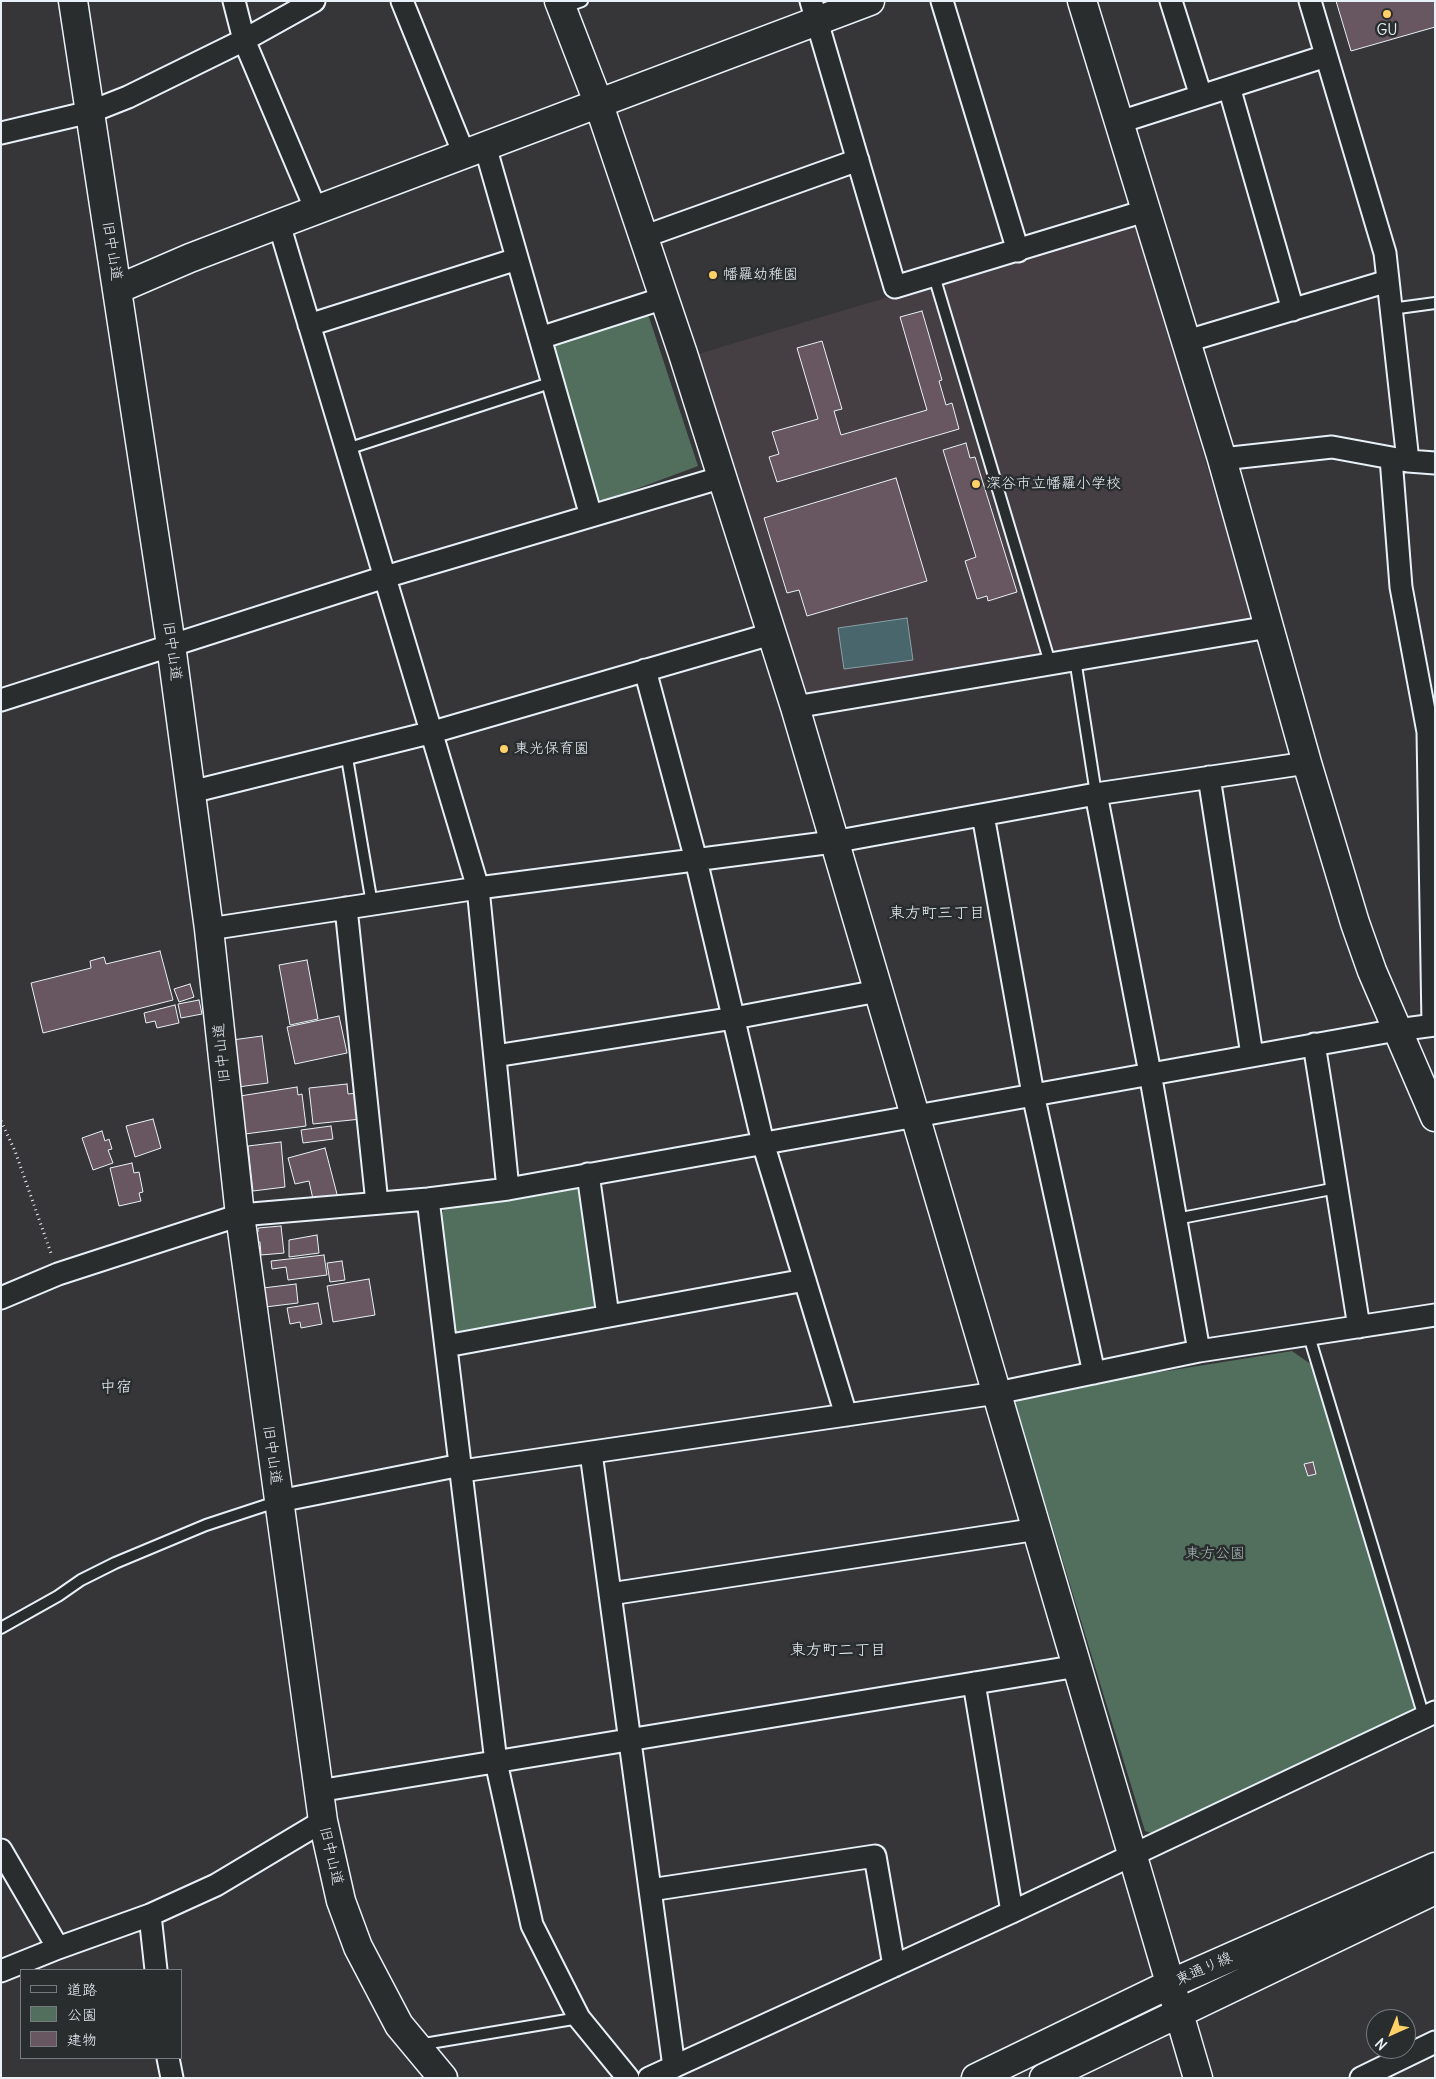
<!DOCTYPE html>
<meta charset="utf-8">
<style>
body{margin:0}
#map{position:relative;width:1436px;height:2079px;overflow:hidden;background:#363538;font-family:Delius,"Klee One",sans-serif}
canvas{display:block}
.frame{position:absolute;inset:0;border:2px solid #e8f1f8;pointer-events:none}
.legend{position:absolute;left:20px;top:1969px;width:162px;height:90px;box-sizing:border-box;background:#2a2d2e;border:1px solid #767b7f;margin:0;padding:6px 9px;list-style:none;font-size:15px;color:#e8f1f8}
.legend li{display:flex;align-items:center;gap:10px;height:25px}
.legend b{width:25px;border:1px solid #767b7f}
.north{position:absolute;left:1366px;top:2009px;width:50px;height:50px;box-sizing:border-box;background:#2a2d2e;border:1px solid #767b7f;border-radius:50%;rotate:224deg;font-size:14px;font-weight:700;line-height:20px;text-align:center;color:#e8f1f8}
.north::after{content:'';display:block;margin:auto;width:18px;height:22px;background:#ffd166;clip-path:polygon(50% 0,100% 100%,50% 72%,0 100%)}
</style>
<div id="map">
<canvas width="1436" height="2079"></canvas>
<div class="frame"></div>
<ul class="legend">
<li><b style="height:6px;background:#2a2d2e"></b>道路</li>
<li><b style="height:14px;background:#526e5d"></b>公園</li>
<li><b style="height:14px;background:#685760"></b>建物</li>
</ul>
<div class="north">N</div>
</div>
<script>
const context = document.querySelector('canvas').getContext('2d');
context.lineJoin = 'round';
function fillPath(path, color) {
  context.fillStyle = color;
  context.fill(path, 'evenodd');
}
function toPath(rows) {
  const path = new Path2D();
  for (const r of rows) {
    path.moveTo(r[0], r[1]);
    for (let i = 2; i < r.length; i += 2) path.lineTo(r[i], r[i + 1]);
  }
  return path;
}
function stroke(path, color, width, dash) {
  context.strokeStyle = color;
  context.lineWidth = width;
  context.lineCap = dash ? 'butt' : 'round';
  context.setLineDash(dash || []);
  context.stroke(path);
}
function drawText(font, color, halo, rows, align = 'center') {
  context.font = font + ' Delius,"Klee One",sans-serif';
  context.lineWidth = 5;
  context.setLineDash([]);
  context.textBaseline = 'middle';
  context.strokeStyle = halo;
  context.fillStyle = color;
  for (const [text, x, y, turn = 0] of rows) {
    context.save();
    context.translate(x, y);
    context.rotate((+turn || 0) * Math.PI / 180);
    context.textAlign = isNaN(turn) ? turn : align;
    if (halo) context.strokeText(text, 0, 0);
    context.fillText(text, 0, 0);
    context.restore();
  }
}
const built = toPath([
 [1129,225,1136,228,1251,615,1247,622,812,693,805,690,698,354]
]);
const green = toPath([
 [640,312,649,317,698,466,604,501,594,497,552,348,555,340],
 [571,1183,580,1189,599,1301,588,1311,454,1335,438,1220,446,1206],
 [1292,1351,1312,1365,1415,1704,1412,1715,1154,1834,1145,1831,1015,1404,1023,1394]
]);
const water = toPath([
 [907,618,913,660,844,669,838,628,907,618]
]);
const building = toPath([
 [1336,1,1435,1,1435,27,1351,51,1336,1],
 [922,311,942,380,939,381,946,405,952,403,959,429,777,482,769,457,779,454,772,432,818,419,797,348,822,341,842,409,834,411,841,435,927,410,900,317,922,311],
 [966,443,970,458,975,457,1017,592,988,601,987,596,977,599,965,561,976,557,943,450,966,443],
 [896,478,927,581,807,616,799,590,787,593,764,518,896,478],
 [160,951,173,1000,43,1033,31,983,91,968,90,961,104,957,106,964,160,951],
 [307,960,318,1019,290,1025,279,965,307,960],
 [190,984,194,997,179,1002,174,989,190,984],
 [199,1000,202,1014,181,1018,178,1004,199,1000],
 [175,1005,179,1023,157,1028,155,1021,146,1023,144,1013,175,1005],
 [339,1016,347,1053,295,1064,287,1027,339,1016],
 [262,1036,268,1083,238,1087,232,1040,262,1036],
 [347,1084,348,1094,358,1093,361,1119,313,1124,309,1088,347,1084],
 [297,1087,298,1095,302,1094,306,1126,245,1134,240,1096,297,1087],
 [153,1119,161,1148,135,1157,126,1126,153,1119],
 [331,1126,333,1139,303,1143,301,1130,331,1126],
 [102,1131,105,1141,109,1139,112,1149,108,1150,113,1163,93,1170,82,1138,102,1131],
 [281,1142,285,1187,253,1191,248,1146,281,1142],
 [325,1148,338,1198,314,1204,309,1181,295,1184,288,1158,325,1148],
 [132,1163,134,1173,139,1172,143,1192,139,1193,141,1201,119,1206,110,1168,132,1163],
 [281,1226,284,1253,261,1255,260,1242,256,1243,255,1233,258,1232,258,1228,281,1226],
 [317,1235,319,1253,289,1257,289,1240,317,1235],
 [324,1255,327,1275,288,1280,286,1267,272,1269,271,1261,324,1255],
 [342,1261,345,1280,330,1282,327,1263,342,1261],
 [369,1279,375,1315,333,1322,327,1286,369,1279],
 [296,1284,298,1303,265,1307,263,1288,296,1284],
 [318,1303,322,1324,301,1328,300,1322,290,1324,287,1308,318,1303],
 [1313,1462,1316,1474,1308,1476,1304,1464,1313,1462]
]);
const path = toPath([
 [1,1121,15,1151,52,1256]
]);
const lane = toPath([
 [563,8,582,1],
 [934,276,1050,663],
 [1391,309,1435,303],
 [347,449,553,382],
 [1075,659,1096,794],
 [346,752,372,904],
 [1176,1219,1337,1188],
 [1309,1336,1424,1717],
 [1,1628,58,1596,81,1580,115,1563,206,1525,279,1501],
 [418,2045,579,2018]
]);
const street = toPath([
 [234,1,244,40,316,210],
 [402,1,464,154],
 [811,1,895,287,1145,211],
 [942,1,1018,251],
 [1171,1,1201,96],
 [1229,87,1293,310],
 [1120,122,1326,56],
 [1,133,90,112,128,97,244,40,314,1],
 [485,146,591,516],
 [279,224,478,888,508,1189],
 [643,237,858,160],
 [309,325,517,259],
 [540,338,664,298],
 [1187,341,1388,281],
 [1391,458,1401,587,1428,732,1433,1025],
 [1222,459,1332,447,1408,461,1385,253,1310,1],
 [1408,461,1435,463],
 [645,670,696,860,763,1143,846,1415],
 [1,700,385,577,723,477],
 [795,707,1269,627],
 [1209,777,1252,1055],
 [191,792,433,732,771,634],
 [1096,794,1150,1073,1199,1351],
 [983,815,1033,1094,1094,1373],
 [346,908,377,1203],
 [209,929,478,888,833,842,1096,794,1307,763],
 [1314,1044,1359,1327],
 [495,1056,734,1018,878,991],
 [588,1174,608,1316],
 [428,1199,496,1762,532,1925,579,2018,628,2078],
 [1,1298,58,1274,240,1215,428,1199,508,1189,1397,1030,1435,1025],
 [446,1346,805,1280],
 [591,1453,674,2067],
 [462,1471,997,1393,1199,1351,1435,1315],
 [279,1501,461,1465],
 [610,1594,1038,1529],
 [974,1683,1012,1912],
 [318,1791,1078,1666],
 [1,1850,58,1948],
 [650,1890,875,1856,894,1966],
 [150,1915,156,1970],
 [1,1971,58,1948,150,1915,216,1885,323,1821],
 [168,2058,172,2078],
 [649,2078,1012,1912,1435,1712],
 [1361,2078,1435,2042]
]);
const secondary = toPath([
 [73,1,171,645,209,929,240,1215,323,1821,341,1901,358,1947,399,2025,443,2078],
 [559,1,598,102,683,354,795,707,1198,2078],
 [1082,1,1222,459,1307,763,1355,923,1372,971,1435,1117],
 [118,289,190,258,279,224,870,1],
 [976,2078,1170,1984,1435,1867],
 [1044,2078,1435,1890]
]);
const markers = [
 [1387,14,5,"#ffd166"],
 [713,275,5,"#ffd166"],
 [976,484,5,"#ffd166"],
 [504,749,5,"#ffd166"]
];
const poiNames = [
 ["GU",1387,31,"center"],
 ["幡羅幼稚園",723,275],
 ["深谷市立幡羅小学校",986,484],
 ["東光保育園",514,749]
];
const streetNames = [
 ["旧中山道",112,251,81],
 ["旧中山道",172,651,82],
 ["旧中山道",222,1053,-96],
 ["旧中山道",272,1455,82],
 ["旧中山道",331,1856,77],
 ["東通り線",1204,1969,-24]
];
const parkNames = [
 ["東方公園",1215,1554]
];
const neighbourhoodNames = [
 ["東方町三丁目",937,913],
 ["中宿",116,1387],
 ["東方町二丁目",838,1650]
];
fillPath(built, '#453f44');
fillPath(green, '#526e5d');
fillPath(water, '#49666d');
stroke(water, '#899ea5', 1);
fillPath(building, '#685760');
stroke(building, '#e8f1f8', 1);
stroke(lane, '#e8f1f8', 14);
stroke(street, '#e8f1f8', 25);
stroke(secondary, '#e8f1f8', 31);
stroke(path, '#e8f1f8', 3, [1, 4]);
stroke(lane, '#2a2d2e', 10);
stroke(street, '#2a2d2e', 21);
stroke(secondary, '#2a2d2e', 28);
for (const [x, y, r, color] of markers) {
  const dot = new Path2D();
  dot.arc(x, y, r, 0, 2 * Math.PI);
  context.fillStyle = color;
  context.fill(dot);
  stroke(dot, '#2a2d2e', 2);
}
drawText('15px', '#e8f1f8', '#2a2d2e', poiNames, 'left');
drawText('15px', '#e8f1f8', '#2a2d2e', streetNames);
drawText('15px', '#a4b6b2', '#2a2d2e', parkNames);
drawText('16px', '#e8f1f8', '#2a2d2e', neighbourhoodNames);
</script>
